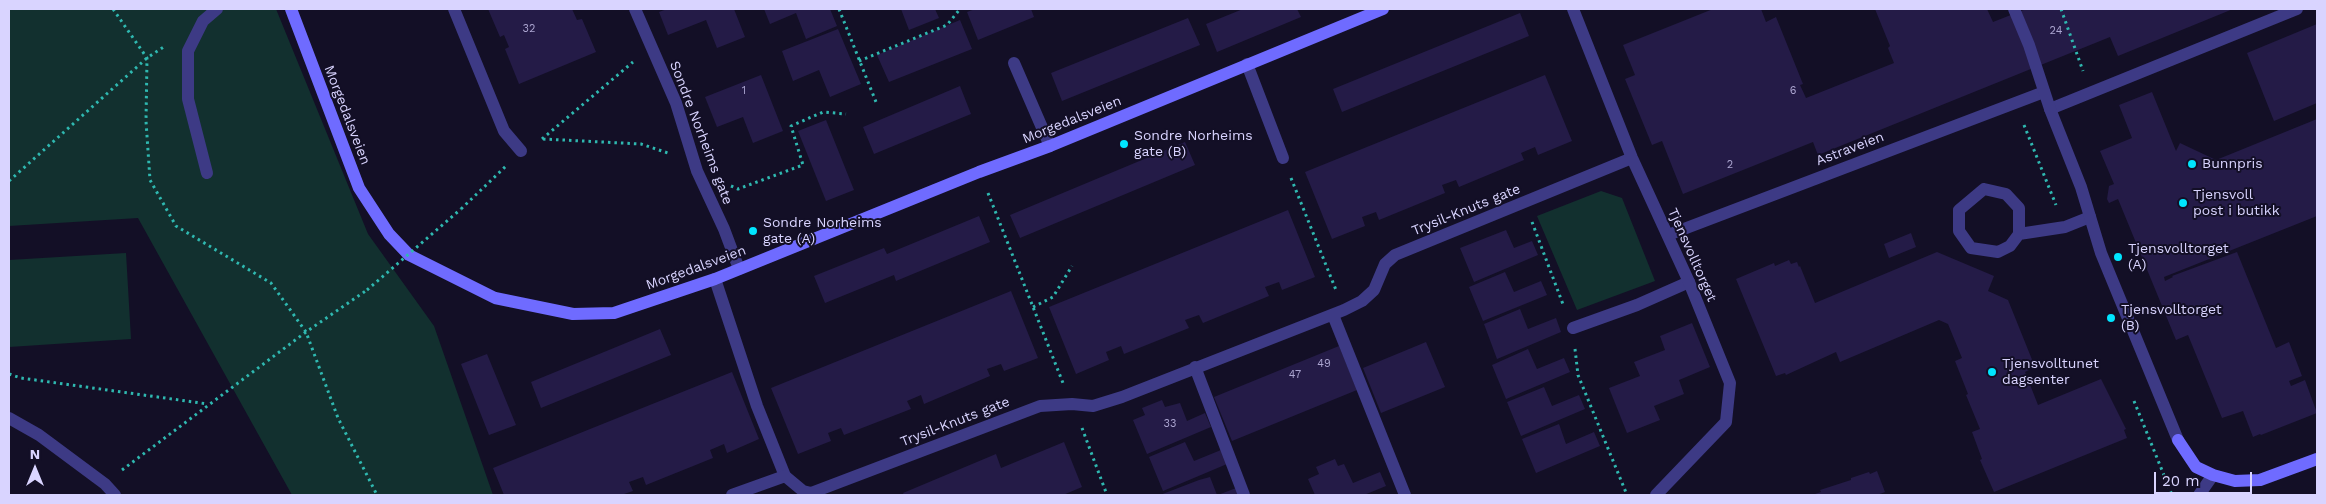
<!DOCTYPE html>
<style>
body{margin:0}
#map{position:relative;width:2326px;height:504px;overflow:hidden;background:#130f26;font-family:"Work Sans",sans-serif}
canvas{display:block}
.frame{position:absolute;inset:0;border:10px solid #d9d4ff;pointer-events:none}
.north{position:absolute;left:10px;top:444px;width:50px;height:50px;-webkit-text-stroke:4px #130f26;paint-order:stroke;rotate:0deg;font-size:14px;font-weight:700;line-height:20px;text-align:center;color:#d9d4ff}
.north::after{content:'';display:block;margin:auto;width:18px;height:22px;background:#d9d4ff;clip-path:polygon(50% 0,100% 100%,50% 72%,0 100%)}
.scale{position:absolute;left:2154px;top:472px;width:98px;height:22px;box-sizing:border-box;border:2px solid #d9d4ff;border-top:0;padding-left:6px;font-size:15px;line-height:18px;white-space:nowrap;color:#d9d4ff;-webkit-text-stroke:4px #130f26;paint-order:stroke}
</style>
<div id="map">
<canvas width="2326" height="504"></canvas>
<div class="frame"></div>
<div class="north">N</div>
<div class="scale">20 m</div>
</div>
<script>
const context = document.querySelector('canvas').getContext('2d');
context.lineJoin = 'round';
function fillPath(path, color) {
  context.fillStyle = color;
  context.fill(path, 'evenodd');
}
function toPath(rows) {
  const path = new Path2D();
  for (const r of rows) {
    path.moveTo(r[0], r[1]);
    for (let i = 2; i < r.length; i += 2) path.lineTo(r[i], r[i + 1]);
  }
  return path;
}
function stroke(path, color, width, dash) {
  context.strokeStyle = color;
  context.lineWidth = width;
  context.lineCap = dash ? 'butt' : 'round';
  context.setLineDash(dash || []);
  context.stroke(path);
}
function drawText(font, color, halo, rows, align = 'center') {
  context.font = font + ' "Work Sans",sans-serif';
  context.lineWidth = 4;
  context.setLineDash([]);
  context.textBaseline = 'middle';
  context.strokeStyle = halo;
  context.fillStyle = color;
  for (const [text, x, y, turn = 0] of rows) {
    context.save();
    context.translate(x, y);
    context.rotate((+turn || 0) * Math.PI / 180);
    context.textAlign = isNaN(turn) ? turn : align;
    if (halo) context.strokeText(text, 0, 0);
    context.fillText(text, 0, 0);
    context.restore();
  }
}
const green = toPath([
 [9,9,276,9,368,234,434,326,493,495,292,495,138,218,9,226],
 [1601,191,1622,198,1655,281,1577,310,1537,216],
 [126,253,131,339,9,347,9,260]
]);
const building = toPath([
 [488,9,572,9,577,20,582,19,596,52,519,84,505,49,509,47,504,35,500,37],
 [667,9,734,9,745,37,717,48,706,20,668,35,659,12],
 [764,9,830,9,837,26,806,39,796,13,770,24],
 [901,9,935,9,939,18,909,30],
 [975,9,1031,9,1034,17,978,40,967,12],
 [1243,9,1297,9,1301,17,1217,52,1206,24],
 [1713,9,1761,9,1766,22,1776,17,1803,84,1800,85,1806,98,1894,63,1888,48,1890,46,1875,9,1987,9,1993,22,2026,9,2233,9,2118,56,2110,37,1818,155,1813,142,1683,194,1662,141,1652,145,1625,79,1635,75,1623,45],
 [1520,13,1529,36,1342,112,1333,89],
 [1188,18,1200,45,1062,101,1051,73],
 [960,20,972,49,889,82,877,55],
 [2317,24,2317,103,2274,121,2247,53],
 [838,29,861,84,830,97,819,70,793,81,782,51],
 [761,75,783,131,753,143,743,117,717,127,705,97],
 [1545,75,1572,141,1538,155,1535,147,1521,153,1524,160,1459,187,1456,180,1442,185,1445,193,1379,220,1376,212,1362,217,1365,226,1332,239,1305,172],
 [960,86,971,114,874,154,863,127],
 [2152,92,2176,151,2180,143,2216,160,2317,119,2317,216,2164,277,2165,281,2173,277,2172,276,2237,252,2276,348,2289,342,2302,376,2289,381,2291,386,2305,380,2317,413,2261,435,2260,434,2253,437,2243,411,2222,418,2188,335,2176,340,2118,199,2109,203,2107,199,2109,186,2114,184,2100,151,2132,138,2119,105],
 [826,120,854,190,826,201,798,131],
 [1185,142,1195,165,1020,238,1010,215],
 [1288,210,1315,277,1282,290,1279,282,1265,287,1269,296,1203,323,1199,315,1185,320,1189,328,1124,354,1121,346,1106,352,1109,360,1076,374,1049,307],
 [979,216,990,242,896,281,894,275,825,303,814,276,884,248,887,254],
 [1506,230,1514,248,1532,241,1538,255,1474,282,1460,248],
 [1911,233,1916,247,1889,258,1884,244],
 [1937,252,1994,276,1988,291,2008,300,2035,367,2025,372,2038,405,2101,379,2126,429,2124,430,2127,438,1994,492,1980,460,1982,459,1972,432,1980,429,1966,395,1968,394,1955,361,1962,358,1948,324,1939,320,1840,362,1836,352,1786,375,1785,373,1776,376,1736,279,1774,263,1775,266,1789,260,1791,264,1797,262,1799,267,1800,266,1815,303],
 [1505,272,1514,292,1541,281,1547,295,1483,321,1469,287],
 [1011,291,1038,358,1004,371,1001,364,987,369,990,376,924,404,921,395,907,401,911,409,844,435,841,428,828,433,831,441,798,454,771,388],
 [1520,309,1528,329,1556,318,1561,332,1497,359,1484,324],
 [1692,323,1710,367,1679,380,1684,394,1654,406,1660,420,1627,433,1609,388,1640,376,1634,362,1665,350,1660,336],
 [660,329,671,355,541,408,531,382],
 [1426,342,1445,387,1381,413,1363,368],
 [1339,346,1357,390,1232,441,1214,397],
 [1528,349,1537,369,1564,358,1570,372,1506,399,1492,365],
 [487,354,516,425,489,435,461,364],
 [732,372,759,439,727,453,724,444,710,450,713,458,646,485,643,477,629,482,633,491,621,495,504,495,493,468],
 [1544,387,1552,406,1579,395,1585,409,1521,436,1507,402],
 [1162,400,1165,407,1180,403,1187,421,1205,413,1211,427,1147,454,1133,420,1145,415,1142,408],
 [1559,424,1566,444,1594,432,1600,446,1536,473,1522,439],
 [1064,442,1082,487,1063,495,904,495,903,493,996,454,1001,468],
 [1185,442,1194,461,1221,450,1227,464,1163,491,1149,457],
 [1335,459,1338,466,1344,464,1353,483,1380,472,1386,486,1364,495,1315,495,1308,479,1319,474,1316,467],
 [1877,471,1885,492,1877,495,1812,495,1821,492,1820,490,1851,480,1851,478,1869,472,1870,474],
 [1210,477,1217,495,1160,495,1199,480],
 [1236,488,1239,495,1218,495]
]);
const path = toPath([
 [113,9,147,58,146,121,150,180,176,226,271,283,306,332,338,418,377,495],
 [839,9,876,102],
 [2061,9,2083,71],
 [859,61,947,25,960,9],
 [2024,125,2056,205],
 [542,139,633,62],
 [543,139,641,144,668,153],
 [1291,178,1336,290],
 [9,181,147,58,165,46],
 [731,186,738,189,803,165,791,126,823,112,846,114],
 [988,193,1063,383],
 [461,209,506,166],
 [1532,222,1564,307],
 [1033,307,1053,297,1072,266],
 [1575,349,1578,375,1627,495],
 [9,374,21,378,208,404],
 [2134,401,2172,495],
 [1082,428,1107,495],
 [122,470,306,332,367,290]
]);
const lane = toPath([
 [1014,63,1050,146],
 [1247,64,1283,158],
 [2050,109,2297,9],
 [207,173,188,99,188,51,203,21,217,9],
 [1984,189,2006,194,2019,208,2019,234,2010,246,1998,252,1971,248,1959,231,1959,210,1984,189],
 [2019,234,2065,227,2090,217],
 [1668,235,2044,92],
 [715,279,757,406,785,476],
 [1573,328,1637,305,1689,282]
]);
const street = toPath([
 [454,9,504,131,521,151],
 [635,9,676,103,697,171,724,229,739,269],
 [1573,9,1632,158,1689,282,1730,383,1726,422,1656,495],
 [2014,9,2029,45,2050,109,2081,187,2101,253,2178,440],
 [1333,315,1405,495],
 [1195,367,1244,495],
 [9,418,39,435,105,484,115,495],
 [732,495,785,476,803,491,811,493,1040,406,1072,404,1093,406,1122,397,1344,310,1362,301,1374,290,1385,264,1395,255,1632,158],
 [2199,495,2213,475]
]);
const secondary = toPath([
 [291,9,359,188,389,234,409,255,495,298,573,314,614,313,715,279,979,172,1050,146,1383,9],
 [2178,440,2196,467,2213,475,2235,481,2260,480,2317,459]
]);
const pathBridge = toPath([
 [367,290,461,209]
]);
const markers = [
 [1124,144,5,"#00e5ff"],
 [2192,164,5,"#00e5ff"],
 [2183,203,5,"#00e5ff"],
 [753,231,5,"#00e5ff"],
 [2118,257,5,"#00e5ff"],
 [2111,318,5,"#00e5ff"],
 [1992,372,5,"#00e5ff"]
];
const numberNames = [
 ["32",529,29],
 ["24",2056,31],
 ["1",744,91],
 ["6",1793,91],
 ["2",1730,165],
 ["49",1324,364],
 ["47",1295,375],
 ["33",1170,424]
];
const streetNames = [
 ["Morgedalsveien",347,115,69],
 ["Morgedalsveien",1072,120,-22],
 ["Sondre Norheims gate",701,133,69],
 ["Astraveien",1850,149,-21],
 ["Trysil-Knuts gate",1466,210,-22],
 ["Tjensvolltorget",1692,255,66],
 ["Morgedalsveien",696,268,-20],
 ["Trysil-Knuts gate",955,422,-21]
];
const poiNames = [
 ["Sondre Norheims",1134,136],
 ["gate (B)",1134,152],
 ["Bunnpris",2202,164],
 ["Tjensvoll",2193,195],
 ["post i butikk",2193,211],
 ["Sondre Norheims",763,223],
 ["gate (A)",763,239],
 ["Tjensvolltorget",2128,249],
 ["(A)",2128,265],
 ["Tjensvolltorget",2121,310],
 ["(B)",2121,326],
 ["Tjensvolltunet",2002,364],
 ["dagsenter",2002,380]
];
fillPath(green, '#12302f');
fillPath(building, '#241b47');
stroke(path, '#2fb8b0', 3, [2.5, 4]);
stroke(lane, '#3d3a85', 12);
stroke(street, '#3d3a85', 12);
stroke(secondary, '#6f6bff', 12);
stroke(pathBridge, '#2fb8b0', 3, [2.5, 4]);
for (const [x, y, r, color] of markers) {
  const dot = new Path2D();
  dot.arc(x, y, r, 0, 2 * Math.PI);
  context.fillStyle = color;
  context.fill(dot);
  stroke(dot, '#130f26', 2);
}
drawText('11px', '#aca6d1', null, numberNames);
drawText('14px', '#d9d4ff', '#130f26', streetNames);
drawText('14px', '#d9d4ff', '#130f26', poiNames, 'left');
</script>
